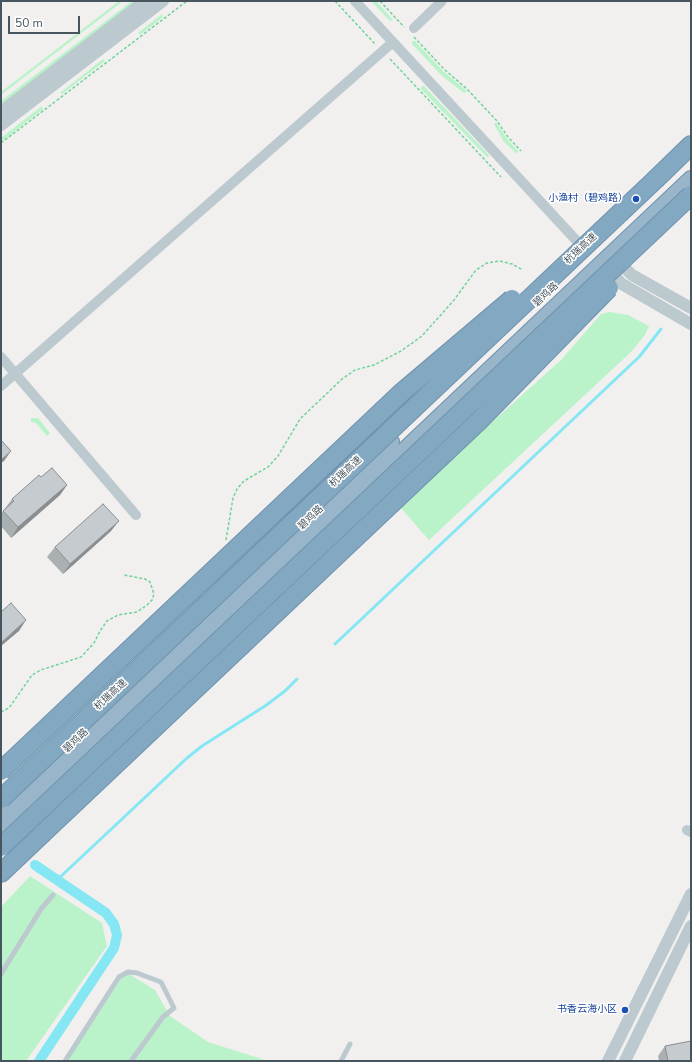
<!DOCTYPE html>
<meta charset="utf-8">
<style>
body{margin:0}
#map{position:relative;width:692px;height:1062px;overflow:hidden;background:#f2efef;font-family:"Nunito Sans",sans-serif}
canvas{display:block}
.frame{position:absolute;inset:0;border:2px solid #46555e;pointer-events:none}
.scale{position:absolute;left:8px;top:16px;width:72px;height:18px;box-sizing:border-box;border:2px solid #46555e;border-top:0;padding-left:5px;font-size:12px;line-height:14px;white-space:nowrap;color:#46555e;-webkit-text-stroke:3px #fff;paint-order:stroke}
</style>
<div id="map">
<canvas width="692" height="1062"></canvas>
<div class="frame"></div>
<div class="scale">50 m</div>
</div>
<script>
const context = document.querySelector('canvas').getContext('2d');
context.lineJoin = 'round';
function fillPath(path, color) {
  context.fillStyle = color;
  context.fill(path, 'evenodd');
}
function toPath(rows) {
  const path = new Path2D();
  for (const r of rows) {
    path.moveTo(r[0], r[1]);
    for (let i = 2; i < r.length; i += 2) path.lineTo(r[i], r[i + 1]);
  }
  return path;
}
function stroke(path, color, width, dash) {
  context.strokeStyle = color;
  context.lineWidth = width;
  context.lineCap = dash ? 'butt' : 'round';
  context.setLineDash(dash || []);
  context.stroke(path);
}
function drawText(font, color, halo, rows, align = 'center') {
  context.font = font + ' "Nunito Sans","Noto Sans SC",sans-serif';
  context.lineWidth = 3;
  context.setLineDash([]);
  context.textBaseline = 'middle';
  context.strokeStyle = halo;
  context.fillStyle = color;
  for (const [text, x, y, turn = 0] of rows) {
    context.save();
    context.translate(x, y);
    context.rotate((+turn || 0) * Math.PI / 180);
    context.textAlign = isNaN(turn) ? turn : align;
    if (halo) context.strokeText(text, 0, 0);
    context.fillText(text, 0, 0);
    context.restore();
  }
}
const green = toPath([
 [119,1,123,1,1,95,1,92],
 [132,1,137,1,1,106,1,101],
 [371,1,376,1,393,20,390,21],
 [162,14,163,17,140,35,138,33],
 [413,41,415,41,443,71,467,91,464,93,441,75,412,44,412,42],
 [103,59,105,61,62,94,60,93],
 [422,86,424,86,489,155,488,158,421,89],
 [42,106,43,109,1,142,1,138],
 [496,122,508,140,518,151,517,154,504,142,494,124],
 [609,312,628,315,649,326,645,335,631,352,429,540,399,506,561,360,601,314],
 [31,418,38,418,50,433,47,436,36,423,31,422],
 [30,876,102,923,107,946,26,1061,1,1061,1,907],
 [129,974,155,990,170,1016,208,1042,268,1061,67,1061,122,977]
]);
const stream = toPath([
 [335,644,639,357,661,329],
 [57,880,187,758,202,746,265,706,285,691,297,679]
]);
const canal = toPath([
 [35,865,106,913,114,924,117,935,114,948,39,1061]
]);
const path = toPath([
 [335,1,376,45],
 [380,1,404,27],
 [414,37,445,70,467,89,497,121,508,137,521,151],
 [390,59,501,177],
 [1,143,187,1],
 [226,540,233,498,237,489,244,481,268,467,278,456,300,419,342,379,355,370,374,365,401,351,422,336,454,300,476,270,487,263,500,261,512,264,523,270],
 [1,712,9,708,32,675,41,670,81,657,94,643,100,631,107,621,118,615,137,612,147,605,152,600,154,594,150,582,145,579,124,575]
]);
const service = toPath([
 [1,974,41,909,53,895],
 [65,1061,119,977,128,972,137,973,161,982,174,1008,163,1017,131,1061],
 [341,1061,350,1044]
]);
const minor = toPath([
 [355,1,586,251],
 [414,28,442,1],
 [1,357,136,515],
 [1,386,393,42],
 [687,830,691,832]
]);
const tertiary = toPath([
 [1,112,145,1],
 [1,125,163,1],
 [614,257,632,275,691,308],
 [606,267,622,284,691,324],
 [608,1061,691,894],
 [625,1061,691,926]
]);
const trunk = toPath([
 [1,812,391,442],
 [1,832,691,179]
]);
const motorway = toPath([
 [657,178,691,145],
 [1,873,41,835]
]);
const motorwayBridge = toPath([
 [1,771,400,394,512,299],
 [1,799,657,178],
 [41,835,479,421,609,288],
 [1,847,691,195]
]);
const wall = toPath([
 [41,477,67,485,60,495,11,538,1,526,1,514,12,499],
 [111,531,63,574,47,557,55,547],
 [665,1046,691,1061,659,1061,658,1056]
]);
const shadedWall = toPath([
 [11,451,4,461,1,463,1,460],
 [67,485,60,495,11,538,18,527],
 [119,521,111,531,63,574,70,564],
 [26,620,19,631,1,646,1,643]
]);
const building = toPath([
 [1,440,11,451,1,460,1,440],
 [52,468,67,485,18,527,3,511,14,501,12,499,39,475,41,477,52,468],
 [103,504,119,521,70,564,55,547,103,504],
 [11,603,26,620,1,643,1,612,11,603],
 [691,1041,691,1061,668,1061,665,1046,691,1041]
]);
const markers = [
 [636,199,4,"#1a4fb4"],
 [625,1010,4,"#1a4fb4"]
];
const transitNames = [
 ["小渔村（碧鸡路）",628,199],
 ["书香云海小区",617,1010]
];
const streetNames = [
 ["杭瑞高速",581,249,-43],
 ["碧鸡路",546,295,-43],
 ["杭瑞高速",346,472,-43],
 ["碧鸡路",311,518,-43],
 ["杭瑞高速",111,695,-43],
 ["碧鸡路",76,741,-43]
];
fillPath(green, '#baf3ca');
stroke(stream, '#84e7f3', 3);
stroke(canal, '#84e7f3', 10);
stroke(trunk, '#6e93ae', 18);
stroke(motorway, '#6e93ae', 20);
stroke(path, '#6fd498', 1.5, [3, 2]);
stroke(service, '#bcc9cf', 5);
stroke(minor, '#bcc9cf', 10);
stroke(tertiary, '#bcc9cf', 12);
stroke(trunk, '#98b5c9', 16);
stroke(motorway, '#83a8c2', 18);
stroke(motorwayBridge, '#6e93ae', 20, []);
stroke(motorwayBridge, '#83a8c2', 18);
fillPath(wall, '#aaafb2');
fillPath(shadedWall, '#8b8e91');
fillPath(building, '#c6cbcf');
stroke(building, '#8b8e91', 1);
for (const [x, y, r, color] of markers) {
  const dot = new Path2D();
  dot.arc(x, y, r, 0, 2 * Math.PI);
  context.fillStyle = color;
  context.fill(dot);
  stroke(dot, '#fff', 1.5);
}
drawText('10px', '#164399', '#fff', transitNames, 'right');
drawText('10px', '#46555e', '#fff', streetNames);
</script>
